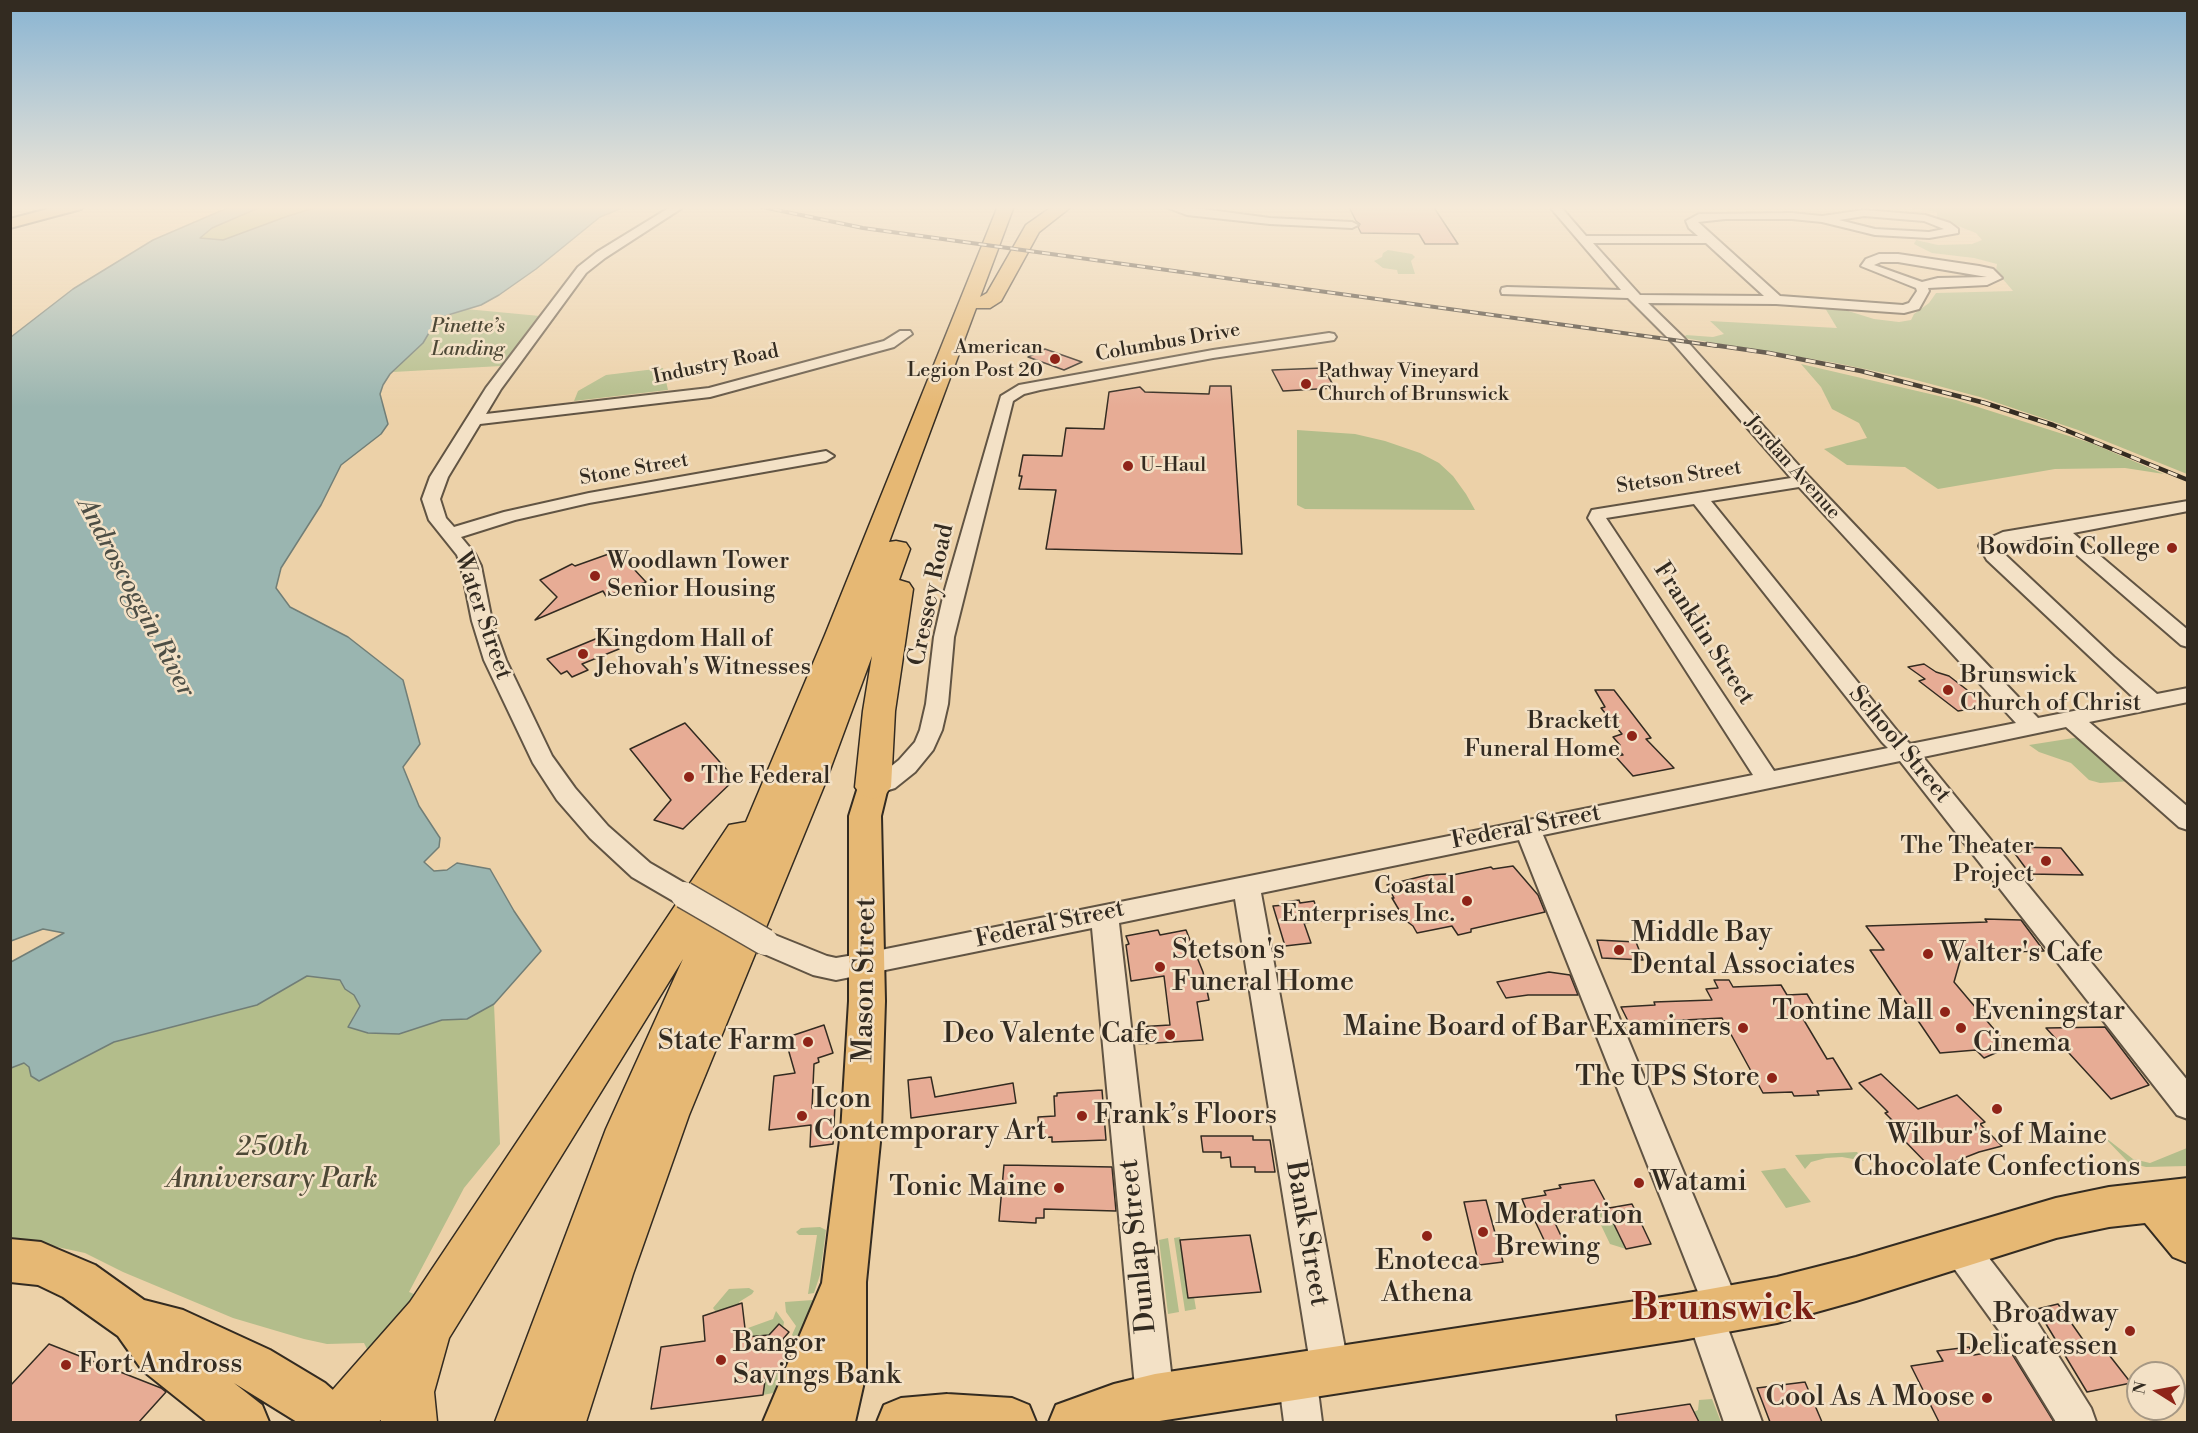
<!DOCTYPE html>
<meta charset="utf-8">
<style>
body{margin:0}
#map{position:relative;width:2198px;height:1433px;overflow:hidden;background:#ecd1a8;font-family:"Libre Bodoni",serif}
canvas{display:block}
.frame{position:absolute;inset:0;border:12px solid #332b21;pointer-events:none}
.north{position:absolute;left:2126px;top:1361px;width:60px;height:60px;box-sizing:border-box;background:#f3e1c6;border:2px solid #a69884;border-radius:50%;rotate:281deg;font-size:16px;font-weight:700;line-height:24px;text-align:center;color:#332b21}
.north::after{content:'';display:block;margin:auto;width:21px;height:27px;background:#8f2418;clip-path:polygon(50% 0,100% 100%,50% 72%,0 100%)}
</style>
<div id="map">
<canvas width="2198" height="1433"></canvas>
<div class="frame"></div>
<div class="north">N</div>
</div>
<script>
const context = document.querySelector('canvas').getContext('2d');
context.lineJoin = 'round';
function fillPath(path, color) {
  context.fillStyle = color;
  context.fill(path, 'evenodd');
}
function toPath(rows) {
  const path = new Path2D();
  for (const r of rows) {
    path.moveTo(r[0], r[1]);
    for (let i = 2; i < r.length; i += 2) path.lineTo(r[i], r[i + 1]);
  }
  return path;
}
function stroke(path, color, width, dash) {
  context.strokeStyle = color;
  context.lineWidth = width;
  context.lineCap = dash ? 'butt' : 'round';
  context.setLineDash(dash || []);
  context.stroke(path);
}
function drawText(font, color, halo, rows, align = 'center') {
  context.font = font + ' "Libre Bodoni",serif';
  context.lineWidth = 5;
  context.setLineDash([]);
  context.textBaseline = 'middle';
  context.strokeStyle = halo;
  context.fillStyle = color;
  for (const [text, x, y, turn = 0] of rows) {
    context.save();
    context.translate(x, y);
    context.rotate((+turn || 0) * Math.PI / 180);
    context.textAlign = isNaN(turn) ? turn : align;
    if (halo) context.strokeText(text, 0, 0);
    context.fillText(text, 0, 0);
    context.restore();
  }
}
const green = toPath([
 [263,206,321,206,288,216,223,240,199,238,212,228],
 [1893,206,2187,206,2187,474,2078,430,1980,397,1908,378,1836,363,1684,338,1686,335,1713,337,1724,334,1710,321,1837,328,1825,308,1845,310,1874,319,1899,322,1911,320,1914,314,1929,303,1936,293,2013,291,1996,271,1997,264,1974,258,1932,253,1914,244,1916,240,1938,245,1972,244,1982,240,1976,233,1937,218,1937,212],
 [1388,250,1412,254,1415,257,1411,261,1415,274,1398,274,1397,270,1383,268,1374,261,1382,257,1383,253],
 [466,309,540,316,501,366,393,372,423,343,436,321],
 [1801,364,1956,400,2091,443,2164,474,2125,468,2055,469,1938,489,1905,467,1847,465,1824,449,1867,438,1859,423,1832,409,1821,387],
 [663,368,668,390,574,401,578,391,606,375],
 [1297,430,1355,434,1385,441,1420,453,1439,463,1453,476,1466,494,1475,510,1305,509,1297,505],
 [2080,737,2131,781,2100,783,2089,780,2071,763,2039,752,2029,745],
 [307,976,340,979,345,989,354,995,360,1006,353,1017,399,1034,442,1020,467,1019,494,1004,500,1144,464,1188,409,1292,421,1297,370,1355,364,1343,327,1344,304,1339,233,1318,123,1272,85,1253,11,1237,10,1068,24,1063,29,1066,39,1081,114,1042,257,1005],
 [2102,1135,2133,1159,2150,1163,2187,1148,2187,1166,2146,1167,2129,1163],
 [1857,1152,1864,1161,1842,1157,1826,1158,1811,1162,1805,1169,1795,1155],
 [1785,1168,1811,1202,1786,1208,1761,1171],
 [1607,1210,1626,1249,1610,1244,1599,1221,1577,1222,1570,1218,1573,1215],
 [820,1227,826,1230,820,1275,814,1293,808,1294,817,1235,799,1235,796,1232,801,1228],
 [1180,1237,1188,1297,1194,1297,1196,1309,1185,1311,1174,1238],
 [1168,1238,1179,1312,1168,1314,1159,1240],
 [749,1288,754,1291,752,1294,739,1302,740,1304,716,1312,713,1308,729,1289],
 [813,1300,777,1389,773,1393,763,1395,766,1374,783,1372,784,1349,795,1338,792,1335,796,1326,786,1312,785,1302],
 [776,1311,784,1322,783,1328,779,1324,769,1335,746,1337,745,1332,748,1328,773,1319],
 [1712,1399,1721,1422,1699,1422,1694,1412,1698,1410,1699,1400]
]);
const water = toPath([
 [232,206,263,206,212,228,200,238,223,240,288,216,321,206,627,206,600,217,536,269,499,295,481,305,448,315,436,321,423,343,390,374,383,385,380,394,388,424,381,434,341,465,321,505,281,568,276,588,290,607,348,637,403,680,420,744,403,767,419,806,440,838,439,847,424,862,434,871,447,870,457,863,490,869,514,911,541,951,494,1004,467,1019,442,1020,399,1034,368,1033,348,1027,360,1006,354,995,345,989,340,980,307,976,257,1005,114,1042,39,1081,31,1076,29,1067,24,1063,11,1068,11,962,64,933,43,929,11,941,11,337,73,289,153,240,232,206]
]);
const building = toPath([
 [1362,206,1433,206,1458,244,1425,244,1419,234,1361,233,1358,227,1360,224,1356,221,1349,207,1362,206],
 [1045,349,1082,362,1064,370,1028,357,1045,349],
 [1323,368,1335,388,1283,391,1272,370,1323,368],
 [1210,386,1231,386,1242,554,1046,549,1056,490,1019,489,1022,476,1019,476,1023,455,1062,456,1066,428,1104,429,1109,392,1140,387,1145,392,1209,394,1210,386],
 [617,551,646,582,606,596,603,591,535,620,557,597,540,580,572,564,575,566,617,551],
 [605,635,619,649,582,664,588,670,572,677,567,671,561,674,547,659,605,635],
 [1924,664,1936,672,1949,676,1988,706,1958,711,1919,681,1925,679,1908,667,1924,664],
 [1595,690,1614,690,1651,738,1646,739,1674,768,1633,776,1615,756,1623,755,1615,746,1620,745,1613,737,1622,734,1601,708,1605,707,1595,690],
 [685,723,735,779,683,829,654,820,671,800,630,749,685,723],
 [2010,847,2061,848,2083,875,2030,874,2010,847],
 [1513,866,1538,895,1545,912,1471,929,1471,932,1458,935,1452,926,1417,933,1413,926,1405,920,1392,898,1394,898,1387,885,1427,875,1447,874,1448,876,1491,867,1493,869,1513,866],
 [1299,900,1300,903,1314,901,1321,921,1304,923,1311,943,1285,946,1273,906,1285,905,1284,902,1299,900],
 [1985,919,2021,920,2044,951,2007,952,2004,949,1953,951,1960,961,1954,982,2009,1047,1984,1058,1976,1050,1940,1053,1870,950,1884,950,1866,926,1987,922,1985,919],
 [1158,930,1160,935,1186,930,1203,972,1209,1000,1197,1002,1203,1040,1139,1044,1137,1027,1170,1025,1164,976,1131,981,1126,945,1129,944,1126,936,1158,930],
 [1597,940,1636,942,1643,960,1602,958,1597,940],
 [1549,972,1570,975,1578,995,1528,995,1506,998,1497,982,1549,972],
 [1714,980,1729,980,1733,987,1781,985,1787,995,1807,994,1817,1011,1799,1012,1827,1059,1833,1058,1852,1089,1817,1091,1819,1095,1794,1096,1792,1092,1763,1093,1722,1018,1629,1023,1621,1007,1655,1005,1654,1002,1712,1000,1706,989,1718,988,1714,980],
 [824,1025,833,1053,818,1058,819,1062,814,1064,812,1108,835,1105,833,1144,810,1147,811,1125,769,1130,774,1076,795,1073,785,1038,824,1025],
 [2105,1027,2149,1085,2111,1099,2046,1028,2105,1027],
 [1881,1074,1918,1109,1957,1095,1985,1122,1980,1124,2002,1146,1979,1152,1933,1170,1897,1133,1900,1132,1890,1120,1892,1120,1885,1113,1888,1112,1859,1083,1881,1074],
 [931,1077,935,1097,1013,1083,1016,1103,911,1118,908,1080,931,1077],
 [1102,1090,1106,1140,1052,1142,1052,1137,1039,1138,1038,1117,1055,1116,1054,1096,1057,1096,1057,1093,1102,1090],
 [1201,1136,1253,1136,1253,1140,1270,1140,1275,1172,1255,1172,1255,1167,1231,1167,1230,1157,1221,1158,1221,1152,1203,1152,1201,1136],
 [1004,1165,1112,1167,1116,1211,1044,1209,1044,1218,1036,1218,1036,1223,999,1221,1004,1165],
 [1594,1180,1609,1208,1632,1204,1651,1244,1626,1249,1607,1210,1573,1215,1574,1218,1554,1221,1563,1240,1545,1242,1535,1221,1531,1221,1522,1199,1546,1195,1544,1191,1561,1188,1559,1185,1594,1180],
 [1486,1200,1503,1262,1479,1265,1464,1202,1486,1200],
 [1250,1235,1261,1292,1188,1298,1180,1240,1250,1235],
 [742,1303,746,1337,769,1335,779,1324,789,1332,783,1339,784,1368,782,1372,766,1374,763,1395,651,1409,661,1347,705,1341,703,1316,742,1303],
 [2058,1304,2093,1354,2106,1351,2131,1383,2087,1392,2037,1309,2058,1304],
 [49,1344,161,1388,166,1392,139,1422,10,1422,10,1386,49,1344],
 [1969,1347,1974,1355,2009,1349,2054,1422,1939,1422,1911,1366,1943,1361,1937,1351,1969,1347],
 [1805,1382,1822,1422,1770,1422,1757,1388,1805,1382],
 [1690,1404,1699,1422,1617,1422,1616,1415,1690,1404]
]);
const minor = toPath([
 [672,206,682,208,605,258,586,273,501,389,486,414,709,388,884,341,900,331,910,331,912,334,894,347,710,397,480,424,448,477,440,499,446,518,454,527,504,512,589,493,826,451,834,456,826,461,589,503,515,520,461,537,475,554,481,566,492,621,506,660,552,756,575,788,608,826,650,863,693,888,697,895,693,902,684,905,675,902,632,877,590,838,557,800,533,763,484,660,472,621,461,566,457,555,429,520,422,499,430,477,486,388,578,267,597,252,672,206],
 [1163,206,1180,206,1270,218,1352,222,1358,225,1352,228,1270,224,1187,215,1163,206],
 [1549,206,1560,206,1586,236,1698,236,1689,228,1686,221,1699,214,1792,213,1822,216,1864,210,1925,215,1950,223,1958,229,1958,233,1929,238,1875,235,1822,222,1792,219,1725,219,1698,222,1780,296,1903,305,1909,303,1917,291,1916,288,1861,266,1866,259,1879,254,1898,254,1979,266,1993,269,2002,278,1987,285,1928,288,1929,291,1919,309,1904,313,1776,304,1648,303,1684,338,1809,477,2038,718,2135,699,1987,560,1979,546,1981,542,2003,532,2188,501,2188,511,2073,533,2188,630,2188,647,2181,645,2055,536,2008,543,1998,548,2114,657,2157,694,2188,688,2188,702,2089,722,2188,807,2188,830,2179,827,2066,727,1923,757,2188,1081,2188,1119,2177,1115,1900,761,1543,835,1741,1310,1736,1323,1727,1326,1762,1422,1724,1422,1686,1313,1691,1300,1700,1297,1519,840,1261,893,1349,1370,1343,1383,1330,1389,1317,1383,1322,1422,1284,1422,1278,1376,1284,1363,1297,1357,1310,1363,1235,899,1119,923,1174,1398,1168,1411,1155,1417,1142,1411,1136,1398,1092,928,836,980,813,975,755,950,751,942,755,934,765,931,827,956,836,958,866,953,1753,775,1588,518,1592,510,1598,509,1791,478,1674,344,1628,298,1502,294,1501,291,1502,288,1507,287,1621,290,1549,206],
 [1864,216,1924,221,1944,229,1929,232,1875,229,1839,220,1864,216],
 [1593,243,1706,243,1764,296,1640,295,1593,243],
 [1881,262,1898,262,1987,277,1938,278,1922,282,1874,265,1881,262],
 [1799,487,2016,723,1910,744,1898,732,1711,501,1799,487],
 [1694,504,1882,742,1888,748,1774,771,1606,518,1694,504],
 [1329,333,1334,334,1336,337,1334,340,1213,358,1040,390,1024,394,1013,401,954,637,948,704,942,730,933,750,915,772,895,788,873,795,864,793,861,787,864,781,879,776,899,760,915,742,920,730,926,704,934,637,944,593,1001,396,1019,385,1213,350,1329,333],
 [1960,1231,1972,1236,2032,1314,2091,1408,2096,1422,2056,1422,2006,1340,1948,1260,1943,1248,1948,1236,1960,1231]
]);
const major = toPath([
 [59,206,83,206,81,209,10,228,10,219,59,206],
 [873,777,884,780,888,787,881,816,885,1001,881,1132,866,1282,866,1373,855,1422,763,1422,822,1283,841,1132,849,1001,849,816,858,787,862,780,873,777],
 [2188,1178,2188,1263,2173,1257,2145,1223,2109,1227,2056,1238,1856,1301,1777,1323,1682,1340,1153,1422,1049,1422,1056,1405,1114,1384,1155,1374,1682,1294,1777,1277,1856,1257,2056,1198,2109,1187,2188,1178],
 [10,1239,41,1242,57,1249,95,1265,144,1300,183,1310,270,1350,325,1383,350,1405,357,1422,297,1422,234,1383,262,1405,269,1422,207,1422,142,1370,118,1336,63,1297,38,1285,10,1282,10,1239],
 [947,1394,1012,1398,1029,1405,1036,1422,877,1422,884,1405,901,1398,947,1394]
]);
const highway = toPath([
 [998,206,1014,206,980,297,987,293,1026,225,1053,206,1072,206,1039,232,1001,301,990,308,976,308,889,542,896,541,906,543,910,549,899,580,909,583,913,589,895,711,891,787,885,795,873,799,861,795,855,787,863,711,872,656,824,786,689,1115,633,1274,586,1422,495,1422,606,1129,683,959,449,1338,434,1392,437,1422,381,1422,381,1420,378,1422,314,1422,322,1402,410,1302,729,825,746,822,825,635,998,206]
]);
const railFar1 = toPath([
 [758,206,863,228,1717,346]
]);
const rail = toPath([
 [1707,344,1769,353,1861,371,1985,403,2053,425,2188,480]
]);
const minorBridge = toPath([
 [684,895,765,942]
]);
const markers = [
 [1055,359,6,"#8f2418"],
 [1306,384,6,"#8f2418"],
 [1128,466,6,"#8f2418"],
 [2172,548,6,"#8f2418"],
 [595,576,6,"#8f2418"],
 [583,654,6,"#8f2418"],
 [1948,690,6,"#8f2418"],
 [1632,736,6,"#8f2418"],
 [689,777,6,"#8f2418"],
 [2046,861,6,"#8f2418"],
 [1467,901,6,"#8f2418"],
 [1619,950,6,"#8f2418"],
 [1928,954,6,"#8f2418"],
 [1160,967,6,"#8f2418"],
 [1945,1012,6,"#8f2418"],
 [1743,1028,6,"#8f2418"],
 [1961,1028,6,"#8f2418"],
 [1170,1035,6,"#8f2418"],
 [808,1042,6,"#8f2418"],
 [1772,1078,6,"#8f2418"],
 [1997,1109,6,"#8f2418"],
 [802,1116,6,"#8f2418"],
 [1082,1116,6,"#8f2418"],
 [1639,1183,6,"#8f2418"],
 [1059,1188,6,"#8f2418"],
 [1483,1232,6,"#8f2418"],
 [1427,1236,6,"#8f2418"],
 [2130,1331,6,"#8f2418"],
 [721,1360,6,"#8f2418"],
 [66,1365,6,"#8f2418"],
 [1987,1398,6,"#8f2418"]
];
const farParknames = [
 ["Pinette’s",468,327],
 ["Landing",468,350]
];
const farStreetnames = [
 ["Columbus Drive",1168,343,-10],
 ["Industry Road",716,365,-12],
 ["Jordan Avenue",1792,468,48],
 ["Stone Street",634,470,-10],
 ["Stetson Street",1679,478,-9]
];
const farPoinames = [
 ["American",1043,348,"right"],
 ["Legion Post 20",1043,371,"right"],
 ["Pathway Vineyard",1318,372],
 ["Church of Brunswick",1318,395],
 ["U-Haul",1140,466]
];
const poiNames = [
 ["Bowdoin College",2160,548],
 ["Woodlawn Tower",607,562,"left"],
 ["Senior Housing",607,590,"left"],
 ["Kingdom Hall of",595,640,"left"],
 ["Jehovah's Witnesses",595,668,"left"],
 ["Brunswick",1960,676,"left"],
 ["Church of Christ",1960,704,"left"],
 ["Brackett",1620,722],
 ["Funeral Home",1620,750],
 ["The Federal",701,777,"left"],
 ["The Theater",2034,847],
 ["Project",2034,875],
 ["Coastal",1455,887],
 ["Enterprises Inc.",1455,915]
];
const streetNames = [
 ["Cressey Road",932,595,-78],
 ["Water Street",482,616,71],
 ["Franklin Street",1703,634,57],
 ["School Street",1899,745,50],
 ["Federal Street",1526,828,-11],
 ["Federal Street",1050,925,-12]
];
const waterNames = [
 ["Androscoggin River",135,598,62]
];
const nearPoinames = [
 ["Middle Bay",1631,934],
 ["Dental Associates",1631,966],
 ["Stetson's",1172,951],
 ["Funeral Home",1172,983],
 ["Walter's Cafe",1940,954],
 ["Tontine Mall",1933,1012,"right"],
 ["Eveningstar",1973,1012],
 ["Cinema",1973,1044],
 ["Maine Board of Bar Examiners",1731,1028,"right"],
 ["Deo Valente Cafe",1158,1035,"right"],
 ["State Farm",796,1042,"right"],
 ["The UPS Store",1760,1078,"right"],
 ["Icon",814,1100],
 ["Contemporary Art",814,1132],
 ["Frank’s Floors",1094,1116],
 ["Wilbur's of Maine",1997,1136,"center"],
 ["Chocolate Confections",1997,1168,"center"],
 ["Watami",1651,1183],
 ["Tonic Maine",1047,1188,"right"],
 ["Moderation",1495,1216],
 ["Brewing",1495,1248],
 ["Enoteca",1427,1262,"center"],
 ["Athena",1427,1294,"center"],
 ["Broadway",2118,1315,"right"],
 ["Delicatessen",2118,1347,"right"],
 ["Bangor",733,1344],
 ["Savings Bank",733,1376],
 ["Fort Andross",78,1365],
 ["Cool As A Moose",1975,1398,"right"]
];
const nearStreetnames = [
 ["Mason Street",866,980,-89],
 ["Bank Street",1306,1234,80],
 ["Dunlap Street",1139,1246,-96]
];
const nearParknames = [
 ["250th",272,1148],
 ["Anniversary Park",272,1180]
];
const nearDistrictnames = [
 ["Brunswick",1723,1310]
];
fillPath(green, '#b3bd8b');
fillPath(water, '#9ab5b0');
stroke(water, '#717e77', 1.5);
fillPath(building, '#e7ac95');
stroke(building, '#332b21', 1.5);
stroke(minor, '#615443', 4);
stroke(major, '#332b21', 4);
stroke(highway, '#332b21', 3);
fillPath(minor, '#f3e1c6');
fillPath(major, '#e6b874');
fillPath(highway, '#e6b874');
stroke(railFar1, '#332b21', 4);
stroke(rail, '#332b21', 4.5);
stroke(railFar1, '#f3e1c6', 2, [8]);
stroke(rail, '#f3e1c6', 3, [10]);
stroke(minorBridge, '#615443', 29, []);
stroke(minorBridge, '#f3e1c6', 26);
const sky = context.createLinearGradient(0, 0, 0, 407);
sky.addColorStop(0, '#89b4d2');
sky.addColorStop(0.51, '#f6ead8');
sky.addColorStop(1, '#f6ead800');
context.fillStyle = sky;
context.fillRect(0, 0, 2198, 407);
for (const [x, y, r, color] of markers) {
  const dot = new Path2D();
  dot.arc(x, y, r, 0, 2 * Math.PI);
  context.fillStyle = color;
  context.fill(dot);
  stroke(dot, '#f3e1c6', 2);
}
drawText('italic 20px', '#4d4836', '#f3e1c6', farParknames);
drawText('20px', '#332b21', '#f3e1c6', farStreetnames);
drawText('20px', '#332b21', '#f3e1c6', farPoinames, 'left');
drawText('24px', '#332b21', '#f3e1c6', poiNames, 'right');
drawText('24px', '#332b21', '#f3e1c6', streetNames);
drawText('italic 26px', '#4d4e45', '#f3e1c6', waterNames);
drawText('28px', '#332b21', '#f3e1c6', nearPoinames, 'left');
drawText('28px', '#332b21', '#f3e1c6', nearStreetnames);
drawText('italic 28px', '#4d4836', '#f3e1c6', nearParknames);
drawText('bold 36px', '#7a1f14', '#f3e1c6', nearDistrictnames);
</script>
